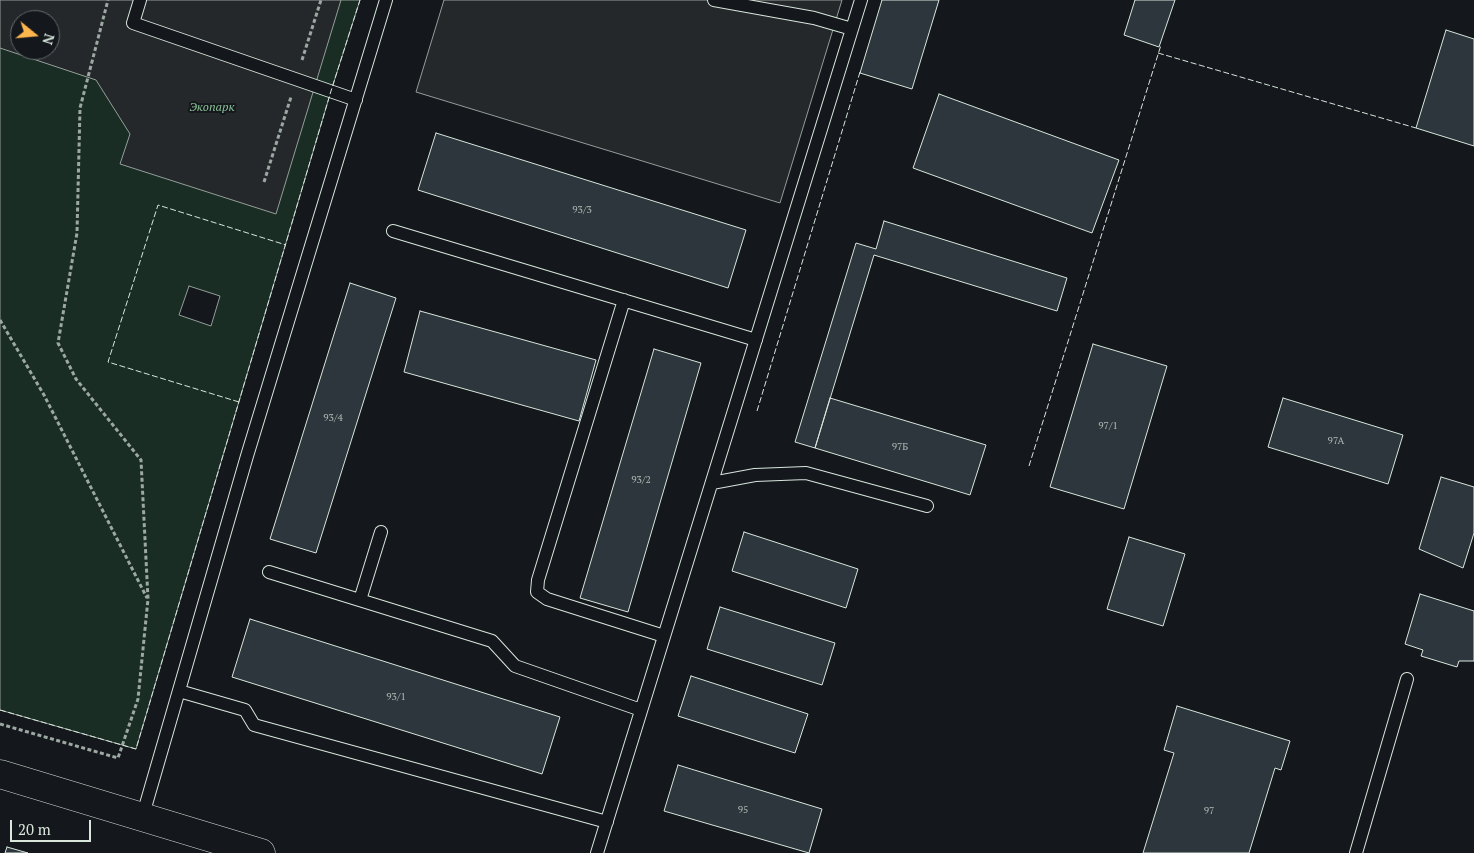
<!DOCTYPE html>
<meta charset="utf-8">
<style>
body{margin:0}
#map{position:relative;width:1474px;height:853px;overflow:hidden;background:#14181c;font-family:"PT Serif",serif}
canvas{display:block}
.north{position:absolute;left:10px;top:10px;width:50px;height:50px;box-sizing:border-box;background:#14181c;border:1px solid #626a69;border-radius:50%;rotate:107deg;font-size:14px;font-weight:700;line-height:20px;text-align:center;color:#d8e6dc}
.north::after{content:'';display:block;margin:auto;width:18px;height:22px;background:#ffb74d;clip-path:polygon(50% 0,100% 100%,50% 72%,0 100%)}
.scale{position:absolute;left:10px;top:820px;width:81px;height:22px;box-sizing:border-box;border:2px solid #d8e6dc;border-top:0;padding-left:6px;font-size:15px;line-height:18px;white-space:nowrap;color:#d8e6dc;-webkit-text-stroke:4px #14181c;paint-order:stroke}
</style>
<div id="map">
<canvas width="1474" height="853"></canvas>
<div class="north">N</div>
<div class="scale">20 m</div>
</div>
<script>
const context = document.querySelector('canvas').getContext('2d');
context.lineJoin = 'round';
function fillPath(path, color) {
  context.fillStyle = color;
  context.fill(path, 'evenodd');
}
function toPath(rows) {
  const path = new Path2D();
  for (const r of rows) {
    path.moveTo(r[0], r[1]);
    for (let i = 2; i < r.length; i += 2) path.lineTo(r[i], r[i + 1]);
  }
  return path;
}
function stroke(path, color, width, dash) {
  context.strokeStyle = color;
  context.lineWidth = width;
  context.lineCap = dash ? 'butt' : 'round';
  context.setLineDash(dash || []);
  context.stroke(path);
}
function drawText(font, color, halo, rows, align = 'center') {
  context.font = font + ' "PT Serif",serif';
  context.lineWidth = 4;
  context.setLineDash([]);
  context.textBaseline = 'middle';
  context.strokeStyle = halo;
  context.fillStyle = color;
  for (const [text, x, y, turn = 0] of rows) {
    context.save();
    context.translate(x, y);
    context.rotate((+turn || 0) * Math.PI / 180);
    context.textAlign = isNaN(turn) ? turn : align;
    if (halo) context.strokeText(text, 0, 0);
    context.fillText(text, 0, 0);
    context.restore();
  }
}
const green = toPath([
 [0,0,360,0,331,91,136,749,0,710,0,0],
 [20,20,50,20,50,50,20,50,20,20],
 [189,286,220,296,211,326,179,315,189,286]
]);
const parking = toPath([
 [0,0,341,0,276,214,120,164,130,134,96,80,0,48,0,0],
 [20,20,50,20,50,50,20,50,20,20],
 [444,0,842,0,780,203,416,92,444,0]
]);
const building = toPath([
 [882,0,939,0,912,89,860,73,882,0],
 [1135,0,1175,0,1159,47,1124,35,1135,0],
 [1446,30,1474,39,1474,146,1416,128,1446,30],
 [939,94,1119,160,1092,233,913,168,939,94],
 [436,133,746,230,728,288,418,190,436,133],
 [884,221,1067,278,1057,311,874,255,815,448,795,442,856,243,876,249,884,221],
 [350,283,396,298,316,553,270,539,350,283],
 [420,311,596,360,579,421,404,372,420,311],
 [1093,344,1167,366,1124,509,1050,487,1093,344],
 [654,349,701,363,628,612,580,598,654,349],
 [830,398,986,445,970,495,815,448,830,398],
 [1283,398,1403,435,1388,484,1268,447,1283,398],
 [1441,477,1474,487,1474,533,1463,568,1419,549,1441,477],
 [744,532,858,569,846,608,732,571,744,532],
 [1129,537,1185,554,1163,626,1107,609,1129,537],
 [1420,594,1474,611,1474,661,1459,661,1457,667,1421,656,1423,650,1405,644,1420,594],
 [720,607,835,643,822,685,707,649,720,607],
 [250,619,560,717,542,774,232,677,250,619],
 [691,676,808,714,795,753,678,716,691,676],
 [1177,706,1290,741,1281,770,1275,768,1249,853,1143,853,1174,753,1164,750,1177,706],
 [678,765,822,809,809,853,664,811,678,765],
 [7,847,28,853,5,853,7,847]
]);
const path = toPath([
 [302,60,321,0],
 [264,182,291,97],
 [0,320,44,395,147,598],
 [0,724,118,758,138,699,148,599,141,460,76,379,58,343,77,233,80,108,108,0]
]);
const lane = toPath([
 [140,0,133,23,356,100],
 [714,0,814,18,852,29],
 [393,231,756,340],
 [624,300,538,580,537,592,547,599,664,636],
 [712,483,755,475,806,473,927,506],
 [269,572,492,641,515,666,641,710],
 [360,600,381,532],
 [179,691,245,710,254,725,607,822],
 [142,818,247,456,386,0],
 [597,853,861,0],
 [1356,853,1407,679]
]);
const secondary = toPath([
 [0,774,261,853]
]);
const fence = toPath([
 [1158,53,1416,128],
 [239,402,108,362,158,205,286,245],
 [757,411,860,72],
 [1029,466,1161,45],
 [0,710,136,749,331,91,360,0]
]);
const numberNames = [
 ["93/3",582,210],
 ["93/4",333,418],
 ["97/1",1108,426],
 ["97А",1336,441],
 ["97Б",900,447],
 ["93/2",641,480],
 ["93/1",396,697],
 ["95",743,810],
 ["97",1209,811]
];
const parkNames = [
 ["Экопарк",212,108]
];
fillPath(green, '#1a2d24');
stroke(green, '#939e99', 1);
fillPath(parking, '#24282b');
stroke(parking, '#939e99', 1);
fillPath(building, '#2c363c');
stroke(building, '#d8e6dc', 1);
stroke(lane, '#d8e6dc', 14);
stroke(secondary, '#d8e6dc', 29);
stroke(path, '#9da8a2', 3, [4, 2.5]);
stroke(lane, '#14181c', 12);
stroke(secondary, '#14181c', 28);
stroke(fence, '#d8e6dc', 1, [6, 2.5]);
drawText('10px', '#adbab4', null, numberNames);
drawText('italic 12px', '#8ac095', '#14181c', parkNames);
</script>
